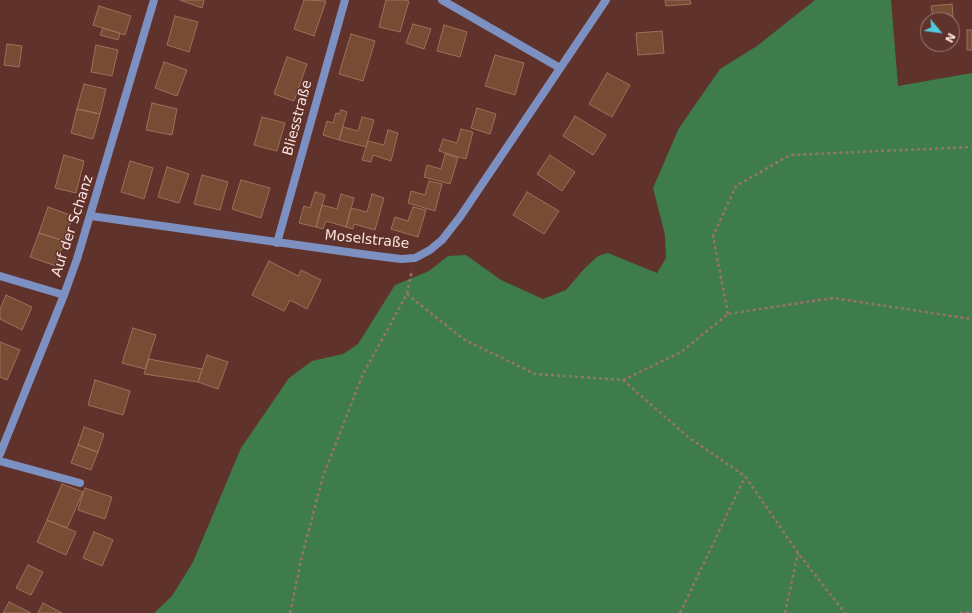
<!DOCTYPE html>
<meta charset="utf-8">
<style>
body{margin:0}
#map{position:relative;width:972px;height:613px;overflow:hidden;background:#60322c;font-family:"DejaVu Sans",sans-serif}
canvas{display:block}
.north{position:absolute;left:920px;top:12px;width:40px;height:40px;box-sizing:border-box;background:#60322c;border:1px solid #9e7974;border-radius:50%;rotate:119deg;font-size:11px;font-weight:700;line-height:16px;text-align:center;color:#fbe3df}
.north::after{content:'';display:block;margin:auto;width:14px;height:18px;background:#53cadc;clip-path:polygon(50% 0,100% 100%,50% 72%,0 100%)}
</style>
<div id="map">
<canvas width="972" height="613"></canvas>
<div class="north">N</div>
</div>
<script>
const context = document.querySelector('canvas').getContext('2d');
context.lineJoin = 'round';
function fillPath(path, color) {
  context.fillStyle = color;
  context.fill(path, 'evenodd');
}
function toPath(rows) {
  const path = new Path2D();
  for (const r of rows) {
    path.moveTo(r[0], r[1]);
    for (let i = 2; i < r.length; i += 2) path.lineTo(r[i], r[i + 1]);
  }
  return path;
}
function stroke(path, color, width, dash) {
  context.strokeStyle = color;
  context.lineWidth = width;
  context.lineCap = dash ? 'butt' : 'round';
  context.setLineDash(dash || []);
  context.stroke(path);
}
function drawText(font, color, halo, rows, align = 'center') {
  context.font = font + ' "DejaVu Sans",sans-serif';
  context.lineWidth = 3;
  context.setLineDash([]);
  context.textBaseline = 'middle';
  context.strokeStyle = halo;
  context.fillStyle = color;
  for (const [text, x, y, turn = 0] of rows) {
    context.save();
    context.translate(x, y);
    context.rotate((+turn || 0) * Math.PI / 180);
    context.textAlign = isNaN(turn) ? turn : align;
    if (halo) context.strokeText(text, 0, 0);
    context.fillText(text, 0, 0);
    context.restore();
  }
}
const green = toPath([
 [815,0,891,0,898,86,972,73,972,613,154,613,172,596,193,562,241,448,289,378,312,361,343,354,358,344,395,285,429,271,448,256,466,255,501,280,543,299,566,290,584,269,598,256,608,253,657,273,666,258,665,235,653,188,679,128,720,69,757,46]
]);
const building = toPath([
 [180,0,204,0,202,8,180,0],
 [304,0,326,1,314,36,294,29,304,0],
 [386,0,403,0,409,1,400,32,379,27,386,0],
 [665,0,690,0,691,4,666,6,665,0],
 [952,4,954,26,952,26,952,20,933,20,931,6,952,4],
 [99,6,131,16,125,35,93,25,99,6],
 [175,16,198,22,189,52,167,45,175,16],
 [413,24,431,29,424,49,406,43,413,24],
 [444,25,467,32,460,57,437,51,444,25],
 [103,28,120,33,118,40,100,35,103,28],
 [967,30,972,30,972,50,967,50,967,30],
 [662,31,664,53,638,55,636,33,662,31],
 [351,34,375,41,363,81,339,74,351,34],
 [7,44,22,46,19,67,4,65,7,44],
 [96,45,118,50,112,76,91,72,96,45],
 [495,55,524,63,515,95,485,86,495,55],
 [287,57,307,64,294,101,274,94,287,57],
 [164,62,187,70,177,96,155,88,164,62],
 [607,73,630,85,612,117,589,104,607,73],
 [84,84,106,89,100,114,77,109,84,84],
 [152,103,177,109,172,135,146,130,152,103],
 [477,108,496,114,490,134,471,128,477,108],
 [77,109,100,114,93,139,71,133,77,109],
 [341,110,347,112,339,140,323,135,327,121,333,123,336,113,340,114,341,110],
 [575,116,606,135,593,155,563,136,575,116],
 [262,117,285,123,277,151,254,145,262,117],
 [362,117,374,120,366,147,339,140,343,127,358,131,362,117],
 [461,129,473,132,466,159,439,151,443,139,457,143,461,129],
 [388,130,398,133,391,161,373,155,371,162,362,160,368,141,384,145,388,130],
 [445,154,458,158,450,184,424,177,427,165,441,169,445,154],
 [64,155,84,161,76,193,55,188,64,155],
 [550,155,575,172,562,191,537,174,550,155],
 [130,161,153,168,144,199,121,192,130,161],
 [167,167,189,174,179,203,158,197,167,167],
 [202,175,228,182,220,210,194,204,202,175],
 [241,180,270,188,261,218,232,209,241,180],
 [429,181,442,184,435,211,408,203,411,191,425,195,429,181],
 [315,192,325,195,316,227,299,223,304,206,310,208,315,192],
 [527,192,559,211,544,234,513,215,527,192],
 [341,194,354,198,346,227,326,221,323,229,316,227,322,205,337,209,341,194],
 [372,194,384,198,375,230,354,224,353,229,346,227,351,208,367,212,372,194],
 [48,207,73,216,64,241,39,233,48,207],
 [413,207,426,210,418,237,391,229,395,217,408,221,413,207],
 [39,233,64,241,56,266,30,257,39,233],
 [269,261,298,276,301,270,321,280,307,309,290,300,284,311,252,295,269,261],
 [6,295,32,307,22,330,0,319,0,309,6,295],
 [133,328,156,335,145,369,122,363,133,328],
 [0,342,20,350,7,380,0,377,0,342],
 [207,355,228,362,218,389,198,382,207,355],
 [149,359,202,369,198,382,144,374,149,359],
 [95,380,130,391,123,415,88,405,95,380],
 [84,427,104,434,98,452,78,445,84,427],
 [78,445,98,452,91,470,71,463,78,445],
 [62,484,83,492,67,528,47,520,62,484],
 [85,488,112,497,105,519,78,510,85,488],
 [47,520,76,532,66,555,37,542,47,520],
 [94,532,113,540,102,566,83,558,94,532],
 [28,565,43,572,31,595,16,588,28,565],
 [9,602,31,613,3,613,9,602],
 [43,603,62,613,38,613,43,603]
]);
const path = toPath([
 [407,294,463,339,535,374,623,380,681,352,728,314,833,298,972,319],
 [728,314,713,236,736,186,790,155,972,147],
 [623,380,688,437,745,476,798,553,845,613],
 [290,613,302,556,323,476,363,374,407,294,412,270],
 [680,613,745,477],
 [785,613,798,553],
 [960,613,972,612]
]);
const lane = toPath([
 [0,461,80,483]
]);
const street = toPath([
 [442,0,560,68],
 [91,216,369,255,401,259,415,258,430,250,442,240,460,217,606,0],
 [277,243,345,0],
 [0,276,64,295],
 [0,454,64,295,77,259,154,0]
]);
const streetNames = [
 ["Bliesstraße",298,118,-75],
 ["Auf der Schanz",73,226,-72],
 ["Moselstraße",367,240,6]
];
fillPath(green, '#3e7c4b');
fillPath(building, '#764c35');
stroke(building, '#9e7058', 1);
stroke(path, '#98726d', 2.5, [3, 3]);
stroke(lane, '#7d90c2', 8);
stroke(street, '#7d90c2', 8);
drawText('14px', '#fbe3df', '#60322c', streetNames);
</script>
